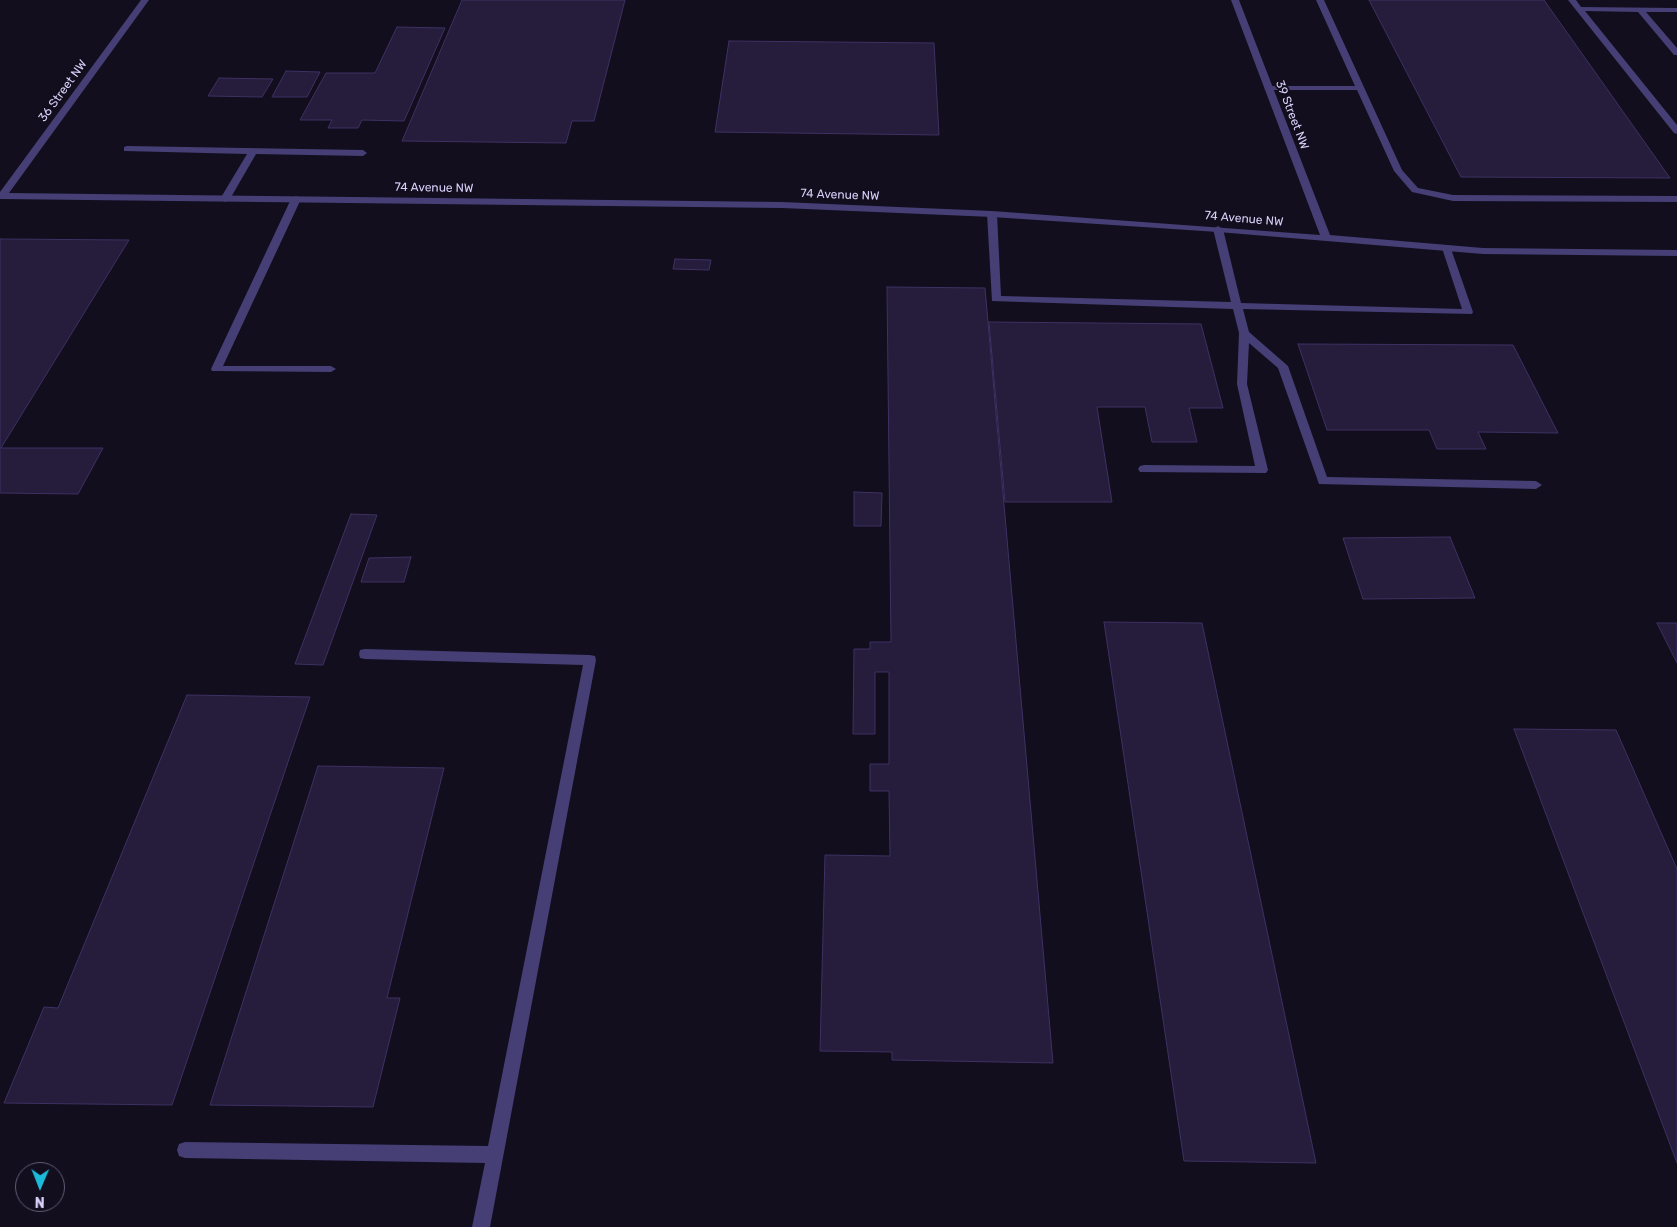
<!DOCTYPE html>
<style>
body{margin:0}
#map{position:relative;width:1677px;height:1227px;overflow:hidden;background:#120e1d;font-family:Rubik,sans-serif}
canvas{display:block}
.north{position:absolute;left:15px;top:1162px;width:50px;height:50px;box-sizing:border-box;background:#120e1d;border:1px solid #615c75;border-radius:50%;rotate:181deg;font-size:14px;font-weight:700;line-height:20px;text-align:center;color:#d7d0f9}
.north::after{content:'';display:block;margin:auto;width:18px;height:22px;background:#1bbad9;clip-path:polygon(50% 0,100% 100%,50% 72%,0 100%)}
</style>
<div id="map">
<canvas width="1677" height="1227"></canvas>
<div class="north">N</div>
</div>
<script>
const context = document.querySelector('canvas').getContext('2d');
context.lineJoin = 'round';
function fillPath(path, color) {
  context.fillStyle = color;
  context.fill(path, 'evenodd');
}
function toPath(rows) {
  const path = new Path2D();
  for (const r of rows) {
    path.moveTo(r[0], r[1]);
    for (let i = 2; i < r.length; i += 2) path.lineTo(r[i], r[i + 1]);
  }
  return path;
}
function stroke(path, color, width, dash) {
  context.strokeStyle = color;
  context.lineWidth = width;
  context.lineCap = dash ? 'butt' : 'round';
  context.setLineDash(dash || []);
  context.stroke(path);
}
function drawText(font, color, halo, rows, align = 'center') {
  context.font = font + ' Rubik,sans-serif';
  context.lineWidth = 4;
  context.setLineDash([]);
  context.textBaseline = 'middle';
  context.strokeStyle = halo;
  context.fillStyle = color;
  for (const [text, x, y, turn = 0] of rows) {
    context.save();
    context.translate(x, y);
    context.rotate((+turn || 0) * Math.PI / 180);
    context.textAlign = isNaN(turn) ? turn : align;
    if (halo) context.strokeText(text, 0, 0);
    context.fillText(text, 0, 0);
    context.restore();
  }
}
const building = toPath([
 [462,0,625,0,594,121,572,121,566,143,402,141,462,0],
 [1369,0,1544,0,1670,178,1461,177,1369,0],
 [397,27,445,28,404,121,362,120,358,128,328,128,332,120,300,120,326,73,375,73,397,27],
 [729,41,934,43,939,135,715,132,729,41],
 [286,71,320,72,307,97,272,97,286,71],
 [219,78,273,79,262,97,208,96,219,78],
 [0,239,129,240,1,448,103,448,78,494,0,493,0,239],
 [675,259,711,260,709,270,673,269,675,259],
 [887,287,985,288,1053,1063,892,1060,892,1052,820,1051,825,855,890,856,889,791,870,791,870,764,889,764,889,672,875,672,875,734,853,734,854,649,870,649,870,642,891,642,887,287],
 [989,322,1201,324,1223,408,1189,408,1197,442,1152,442,1145,407,1097,407,1112,502,1005,502,989,322],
 [1298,344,1513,345,1558,433,1478,432,1486,449,1437,449,1429,430,1327,430,1298,344],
 [854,492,882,493,881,526,854,526,854,492],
 [351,514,377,515,323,665,295,664,351,514],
 [1450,537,1475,598,1363,599,1343,538,1450,537],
 [411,557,404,582,361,582,369,558,411,557],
 [1104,622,1202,623,1316,1163,1184,1161,1104,622],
 [1657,623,1677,623,1677,663,1657,623],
 [187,695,310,697,172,1105,4,1103,44,1007,58,1008,187,695],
 [1514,729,1616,730,1677,869,1677,1163,1514,729],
 [318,766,444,768,387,998,400,998,373,1107,210,1105,318,766]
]);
const lane = toPath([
 [1316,0,1324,0,1402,170,1418,188,1453,195,1677,196,1677,202,1453,201,1412,192,1394,171,1357,90,1268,90,1264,88,1268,86,1355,86,1316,0],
 [1568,0,1576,0,1581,7,1677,8,1677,12,1646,12,1677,48,1677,55,1674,55,1638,12,1585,11,1677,125,1677,134,1674,133,1568,0],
 [127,146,363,150,367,153,363,156,256,154,230,199,225,202,220,199,247,154,124,151,124,147,127,146],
 [296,196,301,199,223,366,331,366,336,369,331,372,212,371,211,369,291,199,296,196],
 [992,211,997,214,1001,296,1231,302,1213,229,1218,226,1223,229,1241,303,1462,309,1442,248,1447,245,1450,246,1473,312,1472,314,1243,309,1249,332,1288,366,1327,477,1536,481,1542,485,1536,489,1319,484,1278,368,1249,343,1247,384,1268,470,1266,473,1140,472,1138,469,1140,466,1144,465,1255,466,1237,384,1239,333,1233,309,992,301,987,214,992,211],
 [365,649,590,655,595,656,596,660,490,1227,472,1227,485,1163,185,1158,179,1156,177,1150,179,1144,185,1142,488,1146,583,665,365,659,360,658,359,654,360,650,365,649]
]);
const street = toPath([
 [141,0,149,0,9,193,782,202,992,211,1320,235,1231,0,1239,0,1330,235,1483,248,1677,250,1677,256,1483,254,1218,232,992,217,782,208,0,199,0,192,141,0]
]);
const farStreetnames = [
 ["36 Street NW",63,91,-54],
 ["39 Street NW",1292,115,69],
 ["74 Avenue NW",434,188,1],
 ["74 Avenue NW",840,195,2],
 ["74 Avenue NW",1244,219,5]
];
fillPath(building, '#251d3b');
stroke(building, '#3f3164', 1);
fillPath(lane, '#453f76');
fillPath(street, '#453f76');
drawText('12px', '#d7d0f9', '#120e1d', farStreetnames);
</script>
